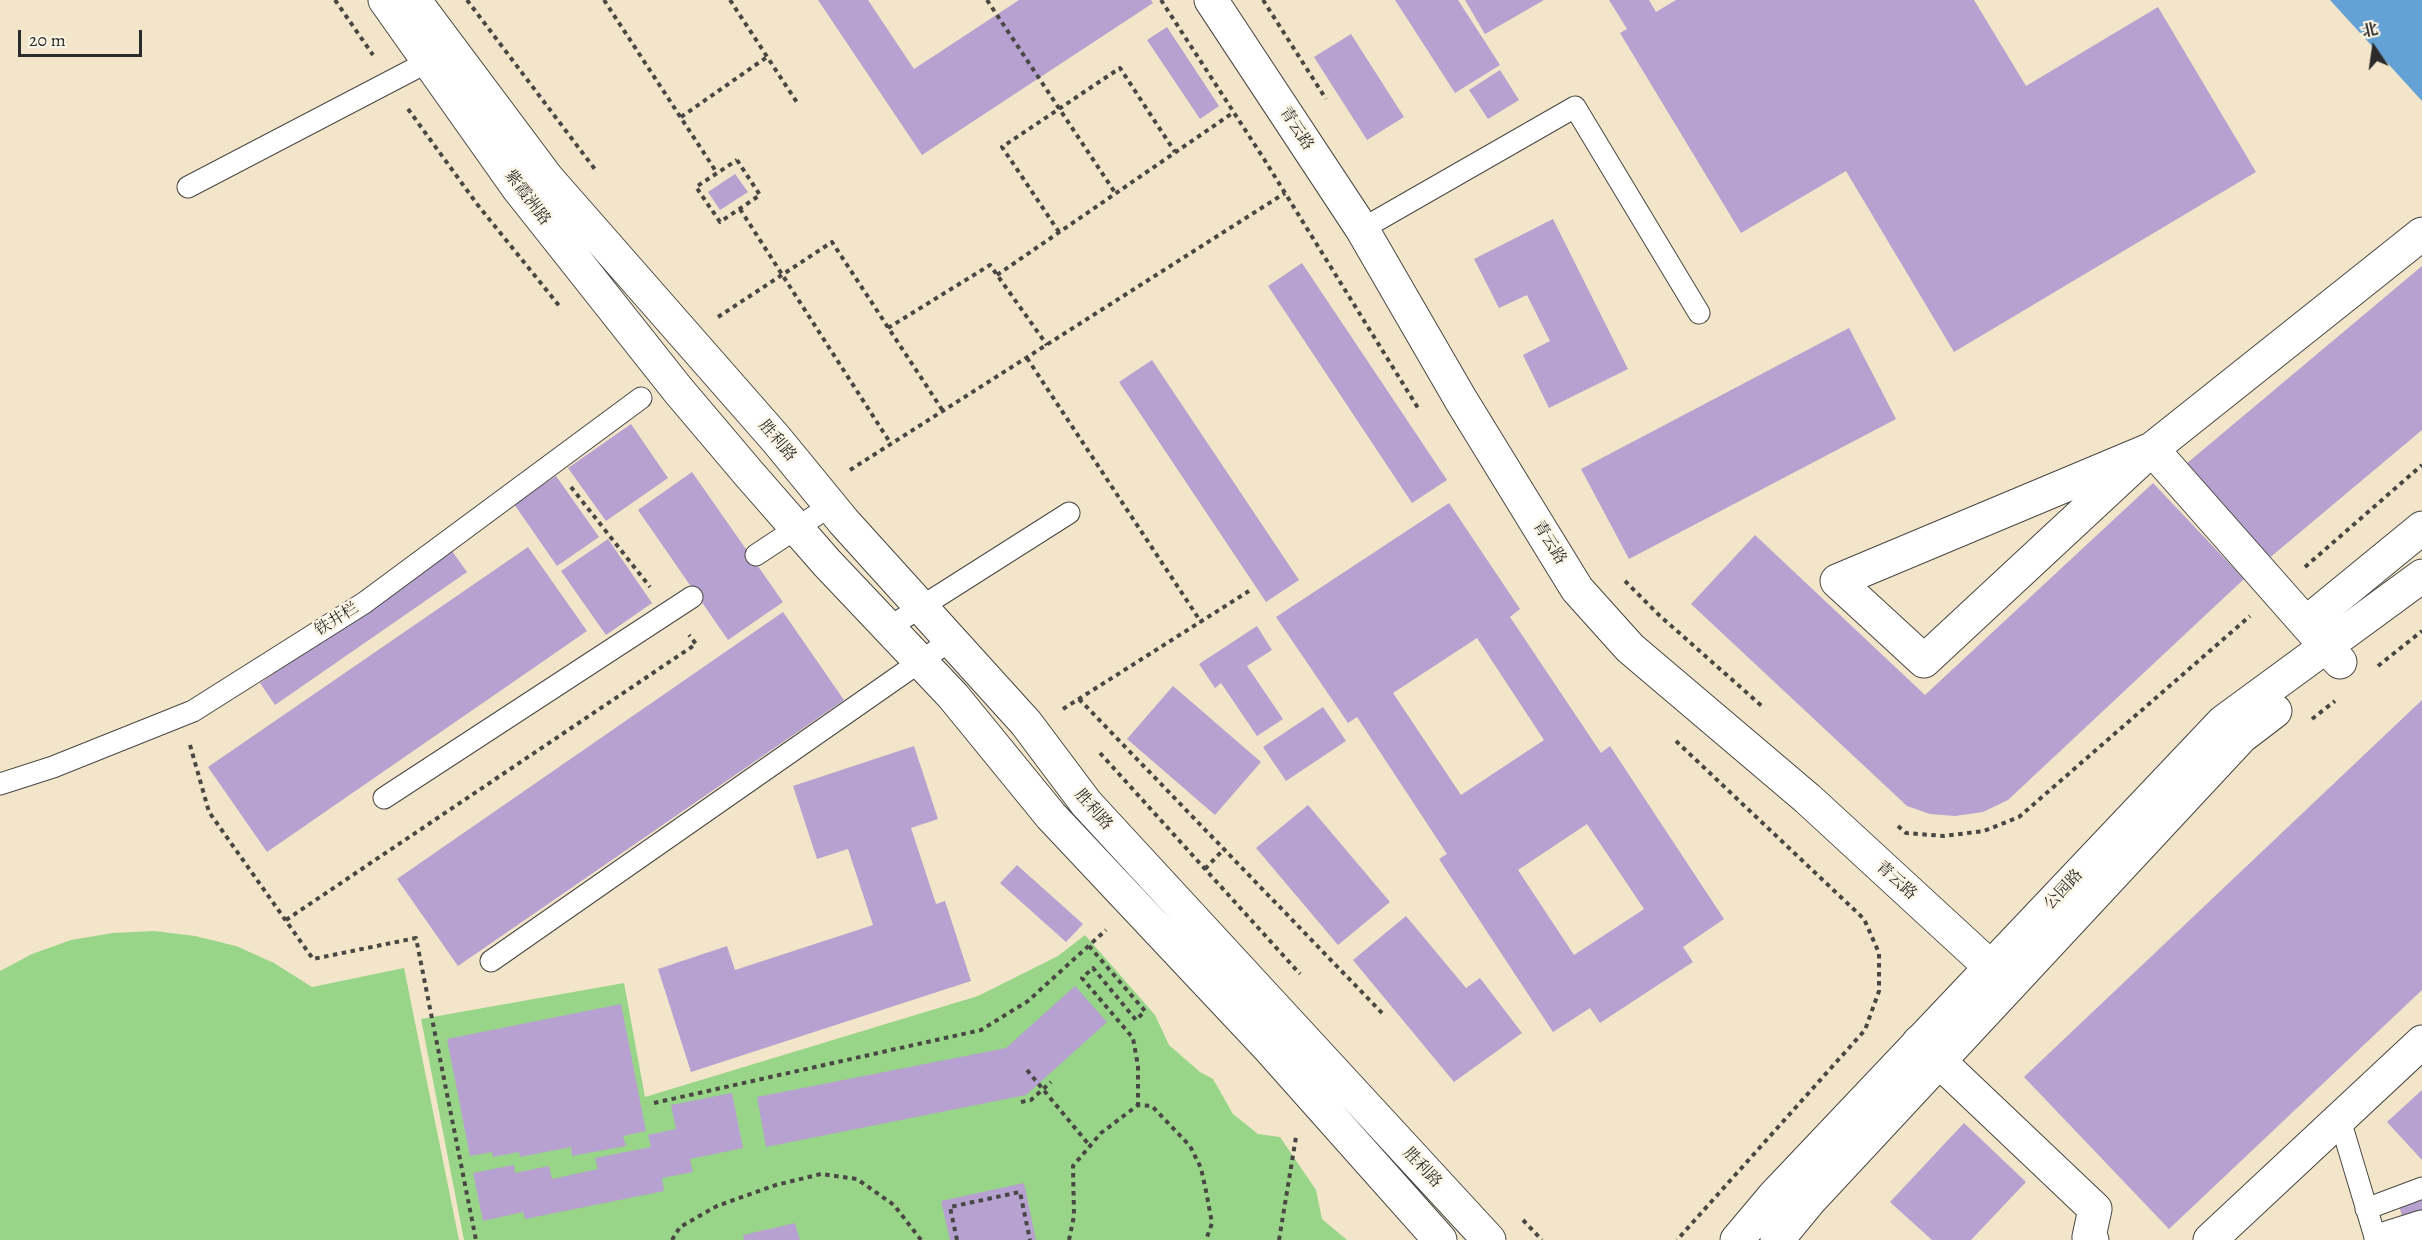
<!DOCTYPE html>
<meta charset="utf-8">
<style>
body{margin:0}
#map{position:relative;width:2422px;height:1240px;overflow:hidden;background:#f3e5c9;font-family:Alegreya,"Noto Serif SC",serif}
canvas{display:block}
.north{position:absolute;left:2344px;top:18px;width:60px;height:60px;-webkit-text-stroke:4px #fcf5e5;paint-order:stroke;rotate:347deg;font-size:16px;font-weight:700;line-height:24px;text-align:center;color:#2b2b2b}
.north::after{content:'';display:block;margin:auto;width:21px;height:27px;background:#2b2b2b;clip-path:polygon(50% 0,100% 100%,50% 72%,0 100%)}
.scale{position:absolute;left:18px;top:30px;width:124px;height:27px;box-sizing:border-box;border:3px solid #2b2b2b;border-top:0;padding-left:8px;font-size:18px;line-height:21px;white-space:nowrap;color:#2b2b2b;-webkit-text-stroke:4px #fcf5e5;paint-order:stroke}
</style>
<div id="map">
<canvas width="2422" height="1240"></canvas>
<div class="north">北</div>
<div class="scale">20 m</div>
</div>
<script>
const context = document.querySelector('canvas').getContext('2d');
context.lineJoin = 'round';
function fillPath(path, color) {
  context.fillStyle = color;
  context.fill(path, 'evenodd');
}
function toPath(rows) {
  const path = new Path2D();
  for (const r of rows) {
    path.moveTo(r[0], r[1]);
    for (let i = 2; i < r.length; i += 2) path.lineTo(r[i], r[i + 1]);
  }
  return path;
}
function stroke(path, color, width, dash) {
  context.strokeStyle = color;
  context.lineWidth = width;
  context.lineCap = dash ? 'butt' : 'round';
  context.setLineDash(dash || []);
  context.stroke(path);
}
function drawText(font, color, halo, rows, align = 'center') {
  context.font = font + ' Alegreya,"Noto Serif SC",serif';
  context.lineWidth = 4.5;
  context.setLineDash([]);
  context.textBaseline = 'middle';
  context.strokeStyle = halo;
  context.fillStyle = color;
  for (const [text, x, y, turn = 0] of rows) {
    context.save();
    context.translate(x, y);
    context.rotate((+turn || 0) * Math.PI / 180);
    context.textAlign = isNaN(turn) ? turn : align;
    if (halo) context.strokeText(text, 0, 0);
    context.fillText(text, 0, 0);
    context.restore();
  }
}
const green = toPath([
 [154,931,195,936,236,946,274,963,312,987,404,968,459,1240,0,1240,0,971,32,954,71,940,113,933],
 [1085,935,1155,1015,1169,1045,1200,1072,1213,1079,1233,1114,1258,1134,1280,1137,1316,1190,1322,1219,1347,1240,464,1240,421,1019,624,983,645,1097,978,996,1058,956]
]);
const water = toPath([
 [2330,0,2422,0,2422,101]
]);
const building = toPath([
 [818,0,868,0,914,69,1019,0,1151,0,1153,3,922,155],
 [1395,0,1458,0,1500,65,1455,93],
 [1465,0,1544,0,1485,34],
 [1609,0,1649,0,1656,12,1676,0,1974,0,2026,86,2158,7,2256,172,1954,352,1846,171,1741,233,1620,33,1627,29],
 [1167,27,1219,106,1200,119,1147,40],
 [1351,34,1404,117,1367,140,1314,57],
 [1500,70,1519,100,1488,119,1469,90],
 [735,174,748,192,720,210,708,192],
 [1553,219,1628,369,1549,408,1523,355,1550,341,1527,295,1499,308,1474,259],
 [1302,263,1447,480,1412,503,1268,286],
 [2422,266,2422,430,2267,560,2186,464],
 [1849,328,1896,419,1629,559,1581,469],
 [1152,360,1299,580,1266,602,1119,382],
 [631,424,668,478,606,521,568,468],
 [692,472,783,602,728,640,638,510],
 [556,476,599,537,557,566,514,504],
 [2153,483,2244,579,2008,800,1983,812,1955,816,1930,814,1907,806,1691,604,1755,535,1925,695],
 [1449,503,1520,609,1510,617,1601,753,1610,746,1724,919,1683,947,1693,962,1600,1023,1590,1008,1553,1032,1439,859,1447,854,1357,717,1348,723,1276,617],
 [1477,638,1544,740,1461,795,1393,693],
 [1587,824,1644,909,1574,955,1518,870],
 [608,539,652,603,606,635,561,571],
 [528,547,587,631,267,852,208,767],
 [452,551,467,572,275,705,260,683],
 [783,612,844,700,458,966,397,879],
 [1257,626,1272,650,1247,666,1283,719,1257,736,1221,683,1215,688,1199,664],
 [1173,686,1261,762,1215,815,1127,739],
 [2422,700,2422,990,2169,1229,2024,1077],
 [1323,707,1346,741,1286,781,1263,747],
 [914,746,938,819,911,828,936,904,945,901,971,981,691,1072,658,969,727,946,735,970,873,925,848,849,817,859,793,786],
 [1308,805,1390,902,1338,945,1256,848],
 [1017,865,1083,924,1066,942,1000,883],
 [1406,916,1466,988,1480,978,1522,1033,1454,1082,1353,960],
 [1075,986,1107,1022,1026,1095,766,1147,757,1097,1006,1048],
 [621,1004,646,1131,623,1136,626,1146,572,1156,571,1147,520,1157,519,1152,493,1157,492,1152,470,1156,447,1039],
 [2422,1090,2422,1160,2387,1122],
 [732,1093,743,1148,690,1159,693,1172,662,1178,664,1191,525,1219,523,1212,483,1221,473,1173,514,1165,515,1173,549,1166,552,1179,598,1169,595,1158,651,1147,648,1135,676,1129,671,1105],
 [1964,1123,2026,1182,1971,1240,1932,1240,1890,1202],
 [1024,1183,1036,1240,950,1240,941,1201],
 [2422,1198,2422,1212,2403,1219,2399,1206],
 [795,1223,800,1240,744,1240,743,1235]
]);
const path = toPath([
 [335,0,373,55],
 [467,0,597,172],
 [604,0,717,173],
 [730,0,798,104],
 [987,0,1116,194],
 [1161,0,1264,159,1418,408],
 [1263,0,1326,99],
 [408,109,477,204,561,308],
 [681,117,767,57],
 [737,160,760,195,720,222,696,187,737,160],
 [740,209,891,444],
 [1059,232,1002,147,1120,68,1175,152],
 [997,275,1234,112],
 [718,317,832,242,943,411],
 [888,328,990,265,1047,345],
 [1027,358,1201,622],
 [850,470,1285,193],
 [571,487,650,587],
 [2305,567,2422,465],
 [1625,581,1659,615,1764,708],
 [2378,666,2422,631],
 [1079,699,1382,1013],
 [1063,709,1249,591],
 [2312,719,2335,701],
 [1676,741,1864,919,1879,953,1879,991,1865,1030,1677,1240],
 [190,745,209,812,313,959,416,938,476,1240],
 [1100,753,1300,974],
 [1898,826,1906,833,1944,836,1984,831,2019,817,2250,616],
 [1205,869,1224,849],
 [286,920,696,644,689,635],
 [1089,946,1145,1011,1136,1020,1093,968,1082,978,1133,1038,1138,1066,1138,1105],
 [1027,1070,1090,1146],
 [1021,1102,1031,1100,1051,1082],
 [654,1103,981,1030,1028,1001,1106,930],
 [1523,1220,1542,1240],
 [672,1240,680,1227,717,1206,776,1185,821,1174,857,1179,894,1205,921,1240],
 [957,1240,950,1207,1020,1192,1030,1240],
 [1069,1240,1074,1216,1073,1166,1101,1133,1138,1105,1152,1106,1190,1146,1201,1168,1206,1191,1212,1223,1206,1240],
 [1279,1240,1296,1137]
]);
const lane = toPath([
 [188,187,437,57],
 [1362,229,1575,107,1699,313],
 [756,555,830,506],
 [888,628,1069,513],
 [0,784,53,767,193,711,364,603,641,398],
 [384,798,692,597],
 [491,961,951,640],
 [2340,1120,2376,1240],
 [2366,1209,2422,1188]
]);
const street = toPath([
 [1211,0,1362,229,1461,400,1577,589,1630,648,1808,799,2010,985],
 [2152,449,1837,581,1924,661,2152,449,2422,234],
 [2152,449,2340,662],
 [2306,623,2422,528],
 [1919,1042,2095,1209,2089,1237,2092,1240],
 [2210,1240,2422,1042],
 [2381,1240,2422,1227]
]);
const secondary = toPath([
 [385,0,518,188,678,390,750,475,827,563,953,696,1051,816,1271,1050,1440,1240],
 [414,0,547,178,776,439,844,522,1026,723,1086,803,1489,1240],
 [1737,1240,1774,1196,2223,722,2422,576],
 [1777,1240,1810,1200,2241,737,2275,711]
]);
const streetNames = [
 ["青云路",1296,129,57],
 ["紫霞洲路",527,198,53],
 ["胜利路",777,441,50],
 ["青云路",1549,543,58],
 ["铁井栏",337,620,-32],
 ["胜利路",1093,810,49],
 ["青云路",1896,881,42],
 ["公园路",2064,890,-47],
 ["胜利路",1422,1168,47]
];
fillPath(green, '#99d589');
fillPath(water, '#64a2d6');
fillPath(building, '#b6a1d0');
stroke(lane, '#494743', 23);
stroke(street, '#494743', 35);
stroke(secondary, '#494743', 35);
stroke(path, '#494743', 4, [4.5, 4.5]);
stroke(lane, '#fff', 21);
stroke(street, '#fff', 33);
stroke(secondary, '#fff', 33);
drawText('16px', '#2b2b2b', '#fcf5e5', streetNames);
</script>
